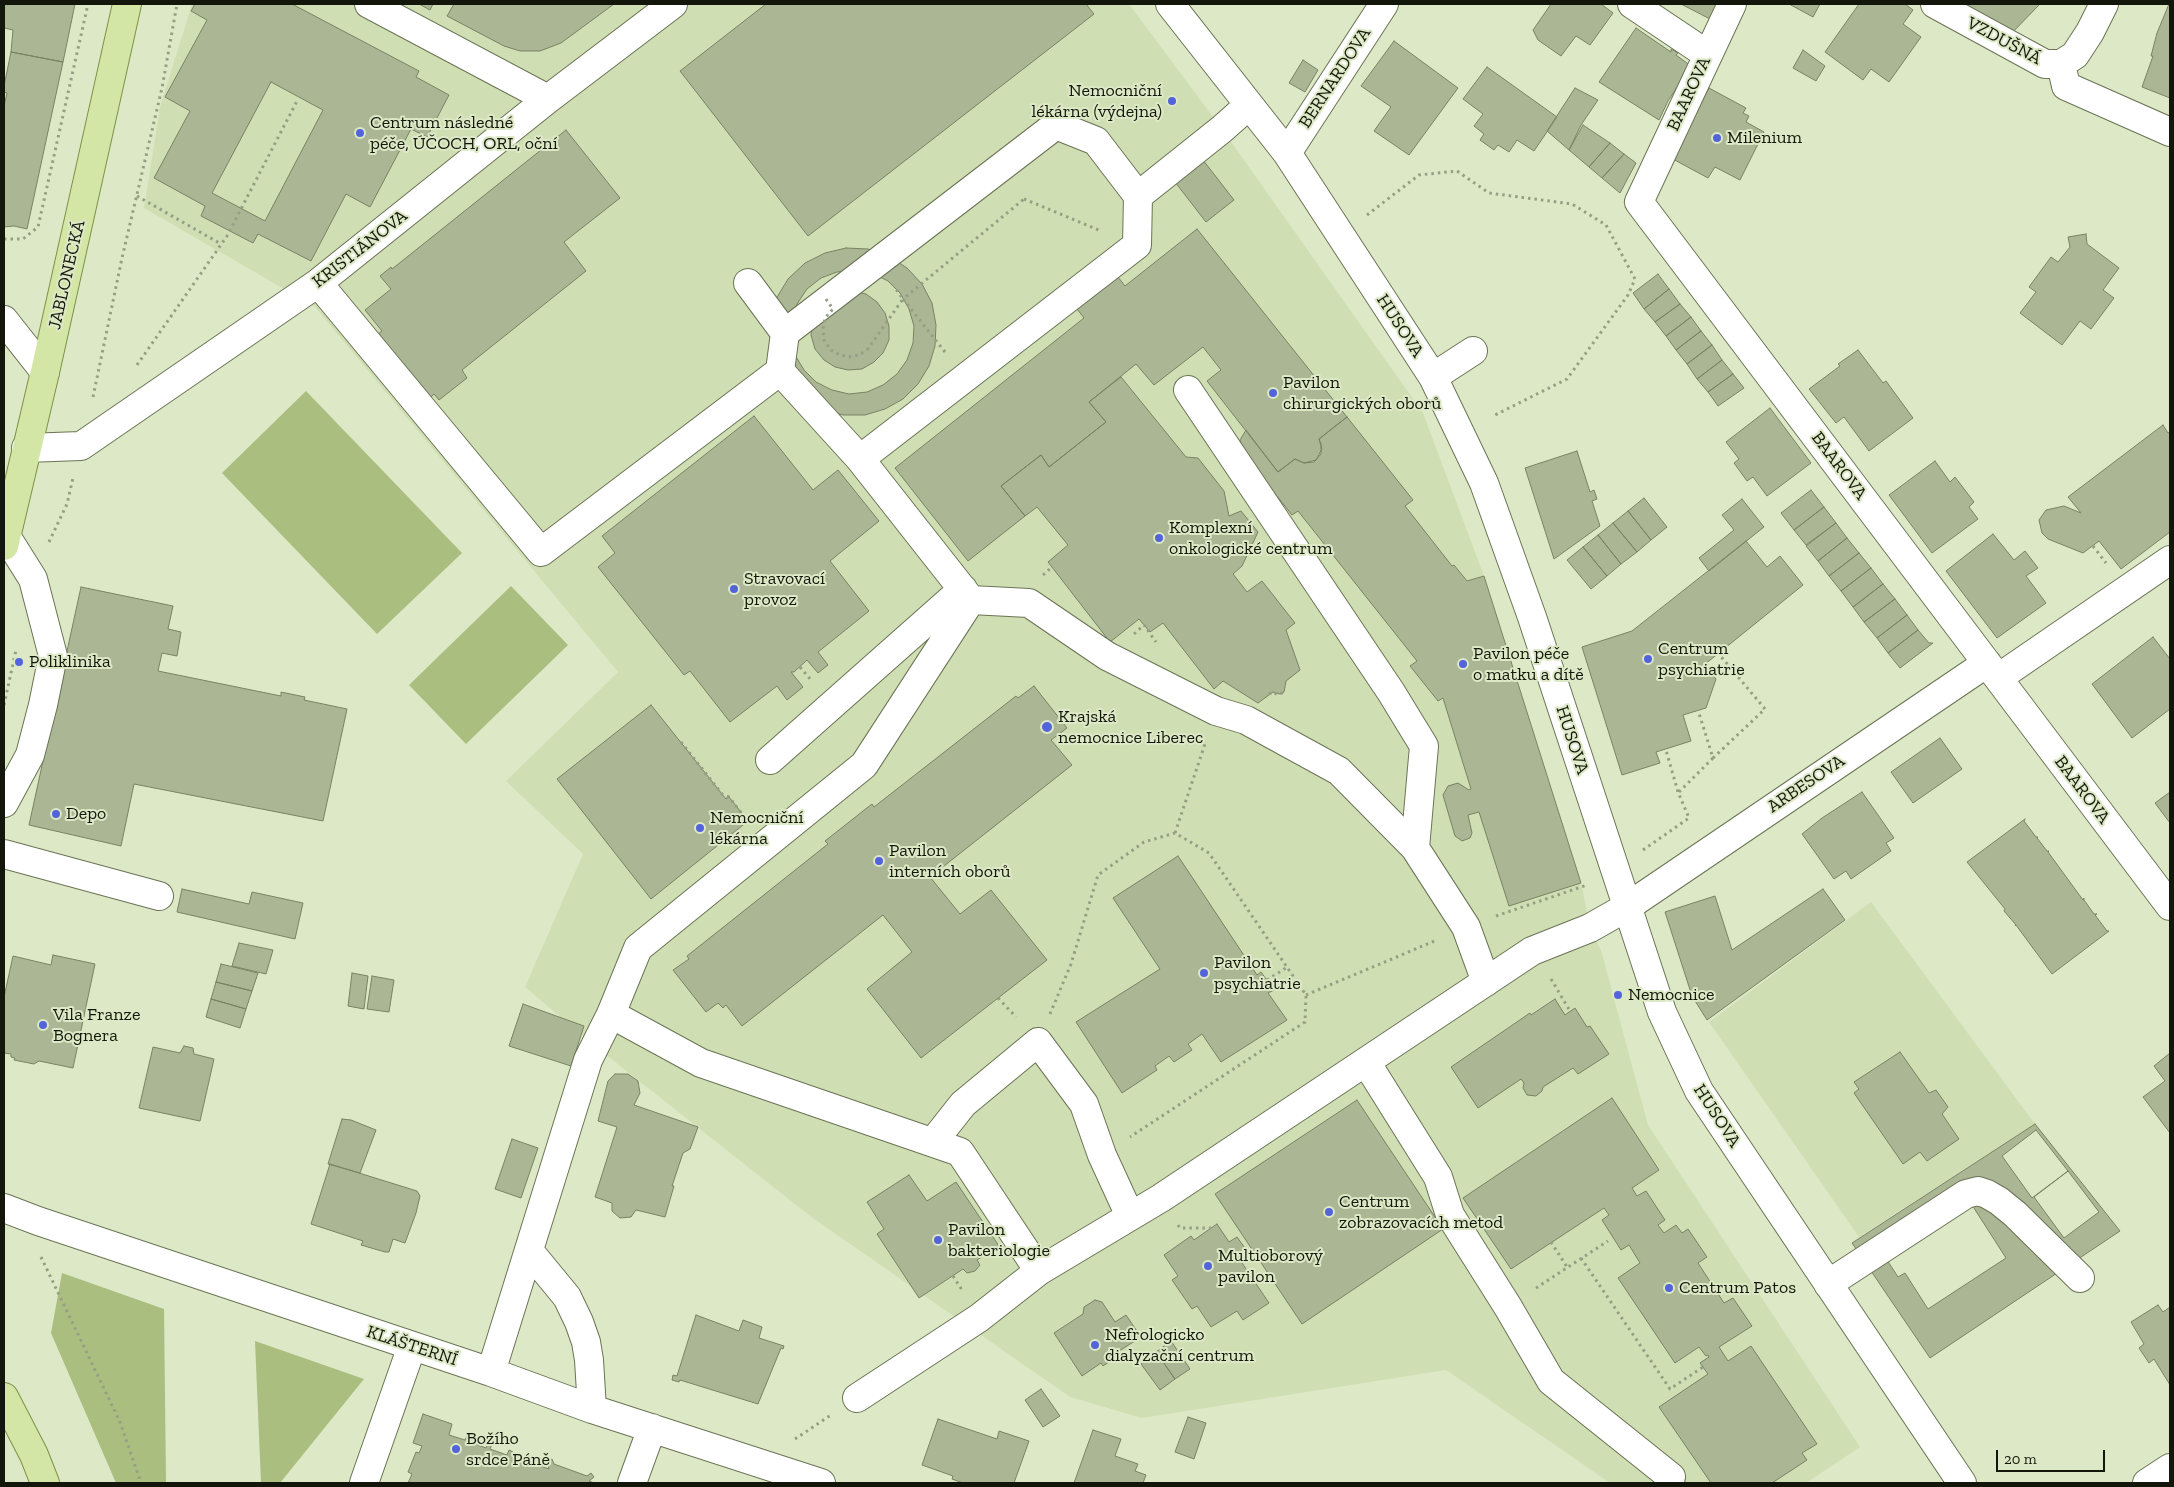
<!DOCTYPE html>
<meta charset="utf-8">
<style>
body{margin:0}
#map{position:relative;width:2174px;height:1487px;overflow:hidden;background:#dde9c6;font-family:"Zilla Slab",serif}
canvas{display:block}
.frame{position:absolute;inset:0;border:5px solid #13170b;pointer-events:none}
.scale{position:absolute;left:1996px;top:1450px;width:109px;height:22px;box-sizing:border-box;border:2px solid #13170b;border-top:0;padding-left:6px;font-size:15px;line-height:18px;white-space:nowrap;color:#13170b;-webkit-text-stroke:4px #dde9c6;paint-order:stroke}
</style>
<div id="map">
<canvas width="2174" height="1487"></canvas>
<div class="frame"></div>
<div class="scale">20 m</div>
</div>
<script>
const context = document.querySelector('canvas').getContext('2d');
context.lineJoin = 'round';
function fillPath(path, color) {
  context.fillStyle = color;
  context.fill(path, 'evenodd');
}
function toPath(rows) {
  const path = new Path2D();
  for (const r of rows) {
    path.moveTo(r[0], r[1]);
    for (let i = 2; i < r.length; i += 2) path.lineTo(r[i], r[i + 1]);
  }
  return path;
}
function stroke(path, color, width, dash) {
  context.strokeStyle = color;
  context.lineWidth = width;
  context.lineCap = dash ? 'butt' : 'round';
  context.setLineDash(dash || []);
  context.stroke(path);
}
function drawText(font, color, halo, rows, align = 'center') {
  context.font = font + ' "Zilla Slab",serif';
  context.lineWidth = 4;
  context.setLineDash([]);
  context.textBaseline = 'middle';
  context.strokeStyle = halo;
  context.fillStyle = color;
  for (const [text, x, y, turn = 0] of rows) {
    context.save();
    context.translate(x, y);
    context.rotate((+turn || 0) * Math.PI / 180);
    context.textAlign = isNaN(turn) ? turn : align;
    if (halo) context.strokeText(text, 0, 0);
    context.fillText(text, 0, 0);
    context.restore();
  }
}
const built = toPath([
 [192,4,1129,4,1222,129,1423,413,1484,576,1583,891,1590,928,1601,950,1648,1125,1860,1447,1806,1483,1610,1483,1446,1370,1142,1418,1070,1397,810,1216,591,1043,525,987,583,854,506,781,618,672,315,307,144,208,160,107],
 [1871,902,2035,1124,1859,1237,1709,1022]
]);
const green = toPath([
 [306,391,462,553,377,634,222,473],
 [511,586,568,645,466,744,409,685],
 [62,1273,164,1309,166,1483,116,1483,51,1333],
 [255,1341,364,1379,280,1483,261,1483]
]);
const building = toPath([
 [4,4,75,4,63,62,11,52,13,30,4,28,4,4],
 [195,4,292,4,419,71,416,77,449,95,427,137,411,129,370,207,346,194,311,261,258,234,253,243,201,216,205,206,154,178,190,111,165,97,207,20,191,11,195,4],
 [271,82,323,110,265,221,212,193,271,82],
 [419,4,433,4,430,10,419,4],
 [454,4,614,4,561,43,540,51,520,51,504,46,447,16,454,4],
 [766,4,1086,4,1094,14,808,236,680,71,766,4],
 [1551,4,1601,4,1613,13,1590,45,1576,36,1561,56,1538,40,1533,30,1551,4],
 [1681,4,1717,4,1710,19,1681,4],
 [1789,4,1820,4,1813,17,1789,4],
 [1859,4,1905,4,1913,10,1903,24,1921,37,1889,82,1871,69,1863,80,1825,52,1859,4],
 [1962,4,2040,4,2008,37,1962,4],
 [2169,4,2170,4,2170,98,2142,87,2153,56,2151,56,2157,33,2169,4],
 [1636,28,1671,52,1671,49,1678,53,1676,55,1691,66,1668,101,1659,120,1599,82,1636,28],
 [1394,41,1458,88,1409,155,1374,131,1391,107,1361,86,1394,41],
 [1803,50,1825,66,1816,81,1793,68,1803,50],
 [11,52,63,62,27,229,14,226,4,227,4,106,7,93,4,92,4,86,11,52],
 [1303,60,1318,70,1305,92,1289,83,1303,60],
 [1487,67,1557,117,1534,151,1517,140,1509,152,1498,145,1494,150,1480,140,1484,134,1474,126,1483,114,1463,99,1487,67],
 [1575,88,1598,100,1581,125,1569,150,1547,131,1575,88],
 [1709,88,1746,108,1743,113,1749,116,1746,122,1764,132,1740,180,1715,167,1708,178,1671,158,1709,88],
 [1583,125,1610,143,1589,167,1569,150,1583,125],
 [566,130,620,198,564,242,586,271,462,370,467,378,439,400,434,394,429,399,378,334,382,331,365,310,391,289,380,276,391,267,392,269,566,130],
 [1610,143,1624,154,1602,178,1589,167,1610,143],
 [1624,154,1636,163,1620,193,1602,178,1624,154],
 [1203,160,1234,200,1206,222,1175,182,1203,160],
 [1197,229,1347,417,1319,439,1322,449,1316,460,1304,463,1295,459,1278,472,1207,381,1221,370,1203,347,1154,385,1136,364,1089,402,1106,422,1049,467,1041,455,1001,486,1025,516,968,561,895,468,1084,318,1070,300,1111,268,1125,286,1197,229],
 [2086,234,2087,244,2119,268,2103,290,2114,298,2091,329,2080,321,2062,345,2020,313,2036,292,2029,287,2051,257,2058,262,2070,247,2068,237,2086,234],
 [846,248,868,249,889,256,907,268,922,284,932,303,936,325,935,346,929,366,918,384,903,399,885,409,865,415,843,415,823,410,770,343,770,321,776,299,788,279,805,263,825,253,846,248],
 [855,270,872,273,888,281,900,293,909,309,914,326,913,343,907,360,897,374,883,385,867,392,849,394,832,390,816,382,804,370,795,355,792,320,797,304,807,289,821,278,837,272,855,270],
 [852,291,866,294,877,302,885,313,889,326,889,340,883,353,874,362,862,369,848,370,835,367,824,360,815,349,811,335,812,322,852,291],
 [1658,274,1669,289,1644,309,1633,293,1658,274],
 [1669,289,1680,304,1655,322,1644,309,1669,289],
 [1680,304,1691,317,1666,336,1655,322,1680,304],
 [1691,317,1701,331,1676,350,1666,336,1691,317],
 [1701,331,1712,345,1687,364,1676,350,1701,331],
 [1712,345,1722,360,1697,379,1687,364,1712,345],
 [1858,350,1883,383,1886,381,1913,418,1869,451,1844,417,1836,423,1809,389,1840,366,1838,364,1858,350],
 [1722,360,1733,374,1708,392,1697,379,1722,360],
 [1733,374,1744,388,1718,406,1708,392,1733,374],
 [1121,377,1186,457,1198,458,1224,491,1229,516,1241,511,1258,532,1242,566,1233,574,1247,592,1262,581,1295,623,1286,630,1300,670,1286,681,1284,692,1280,694,1273,692,1258,703,1223,681,1214,689,1163,623,1150,632,1139,619,1110,642,1048,562,1068,545,1037,507,1025,516,1001,486,1041,455,1049,467,1106,422,1089,402,1121,377],
 [1770,408,1811,463,1767,496,1753,477,1747,481,1734,463,1739,459,1726,442,1770,408],
 [754,416,813,490,838,470,879,521,830,561,869,611,818,652,828,665,818,673,807,660,794,672,791,672,803,687,787,700,777,686,730,722,690,671,684,675,598,567,615,553,602,536,754,416],
 [1347,417,1413,500,1405,506,1452,566,1454,565,1467,581,1484,576,1581,883,1509,906,1479,812,1468,815,1472,833,1470,838,1462,841,1455,836,1443,795,1448,786,1458,783,1469,790,1471,789,1443,698,1438,701,1410,666,1417,661,1298,511,1292,515,1245,456,1240,440,1246,430,1278,472,1295,459,1304,463,1314,462,1321,454,1321,444,1319,439,1347,417],
 [2163,425,2168,433,2170,432,2170,532,2121,569,2099,541,2083,553,2048,539,2042,533,2039,520,2046,510,2064,506,2081,513,2068,497,2163,425],
 [1577,451,1590,492,1594,490,1597,499,1592,501,1600,526,1554,559,1525,468,1577,451],
 [1935,461,1950,482,1955,477,1974,502,1969,507,1978,519,1932,553,1889,495,1935,461],
 [1811,490,1824,507,1794,530,1781,513,1811,490],
 [1644,498,1667,527,1651,540,1628,511,1644,498],
 [1742,499,1764,527,1709,571,1699,558,1734,530,1722,515,1742,499],
 [1824,507,1836,523,1806,545,1794,530,1824,507],
 [1628,511,1651,540,1637,552,1613,523,1628,511],
 [1613,523,1637,552,1621,564,1598,535,1613,523],
 [1836,523,1847,538,1818,561,1806,546,1836,523],
 [1993,534,2014,560,2025,551,2038,568,2026,576,2046,603,1997,638,1946,571,1993,534],
 [1598,535,1621,564,1607,576,1583,547,1598,535],
 [1847,538,1859,553,1829,576,1818,561,1847,538],
 [1746,541,1767,567,1780,556,1803,585,1704,665,1716,679,1706,708,1683,715,1691,741,1656,752,1660,763,1622,775,1582,647,1632,631,1746,541],
 [1583,547,1607,576,1591,589,1567,560,1583,547],
 [1859,553,1871,568,1841,591,1829,576,1859,553],
 [1871,568,1883,584,1853,607,1841,591,1871,568],
 [1883,584,1895,599,1864,622,1853,607,1883,584],
 [81,587,173,606,168,629,181,632,177,656,162,653,158,671,281,696,281,692,305,697,304,700,347,709,323,821,134,784,121,846,29,825,81,587],
 [1895,599,1907,615,1877,638,1864,622,1895,599],
 [1907,615,1918,630,1888,653,1877,638,1907,615],
 [1918,630,1929,643,1933,643,1900,668,1888,653,1918,630],
 [2153,637,2170,659,2170,709,2132,738,2092,684,2153,637],
 [1034,686,1067,728,1051,740,1072,765,930,877,960,914,991,890,1047,960,921,1058,867,989,912,952,883,915,742,1026,726,1005,723,1008,718,1003,706,1012,673,970,689,959,687,956,828,844,825,841,872,804,874,807,1016,696,1018,698,1034,686],
 [651,705,726,799,729,797,748,821,651,899,557,779,651,705],
 [1940,738,1962,769,1913,803,1891,772,1940,738],
 [1862,792,1894,838,1886,843,1891,851,1851,879,1846,871,1834,879,1802,834,1822,818,1862,792],
 [2170,792,2170,823,2155,803,2170,792],
 [2025,819,2024,821,2036,837,2038,837,2037,838,2047,851,2049,851,2048,852,2083,900,2084,898,2084,900,2094,914,2097,914,2095,915,2107,931,2109,931,2052,974,2016,925,2015,926,2016,925,2004,911,2005,909,1967,862,2025,819],
 [1178,856,1257,975,1261,972,1274,990,1268,993,1287,1020,1221,1062,1202,1034,1188,1044,1192,1050,1174,1062,1169,1056,1155,1066,1157,1070,1122,1093,1076,1022,1160,969,1113,898,1178,856],
 [182,889,249,904,252,892,303,903,295,939,177,912,182,889],
 [1823,889,1845,920,1707,1020,1692,996,1665,912,1715,896,1732,950,1823,889],
 [239,943,273,950,266,974,232,966,239,943],
 [53,955,95,964,73,1068,39,1061,34,1064,14,1060,15,1058,11,1057,11,1054,4,1053,4,997,13,956,51,965,53,955],
 [221,964,258,973,252,991,216,982,221,964],
 [352,973,368,976,364,1009,348,1006,352,973],
 [372,976,394,980,389,1012,367,1009,372,976],
 [216,982,252,991,246,1009,211,999,216,982],
 [211,999,246,1009,240,1028,206,1017,211,999],
 [1555,999,1565,1015,1575,1008,1587,1027,1590,1026,1609,1054,1578,1074,1573,1068,1543,1087,1542,1091,1536,1096,1527,1095,1523,1088,1524,1083,1521,1079,1478,1108,1451,1067,1530,1013,1531,1015,1555,999],
 [523,1004,584,1026,571,1066,509,1046,523,1004],
 [184,1046,193,1048,194,1054,214,1059,200,1121,139,1108,153,1047,180,1053,184,1046],
 [1900,1052,1929,1093,1936,1090,1948,1107,1942,1114,1959,1139,1927,1161,1920,1152,1903,1164,1854,1093,1859,1089,1854,1082,1900,1052],
 [2170,1053,2170,1133,2143,1097,2165,1081,2154,1066,2170,1053],
 [615,1074,628,1074,638,1081,640,1093,634,1105,698,1127,690,1149,683,1153,672,1186,674,1186,665,1217,636,1210,631,1217,620,1218,612,1211,612,1203,595,1197,617,1127,598,1121,608,1081,615,1074],
 [1612,1098,1659,1170,1632,1188,1637,1196,1646,1191,1665,1220,1658,1225,1664,1233,1676,1225,1682,1233,1688,1229,1707,1257,1698,1263,1724,1303,1733,1298,1752,1326,1719,1347,1728,1361,1751,1346,1817,1444,1802,1453,1807,1460,1772,1483,1711,1483,1659,1407,1708,1374,1700,1363,1709,1357,1708,1355,1706,1356,1699,1347,1675,1363,1618,1278,1640,1263,1629,1245,1621,1250,1602,1220,1609,1215,1604,1208,1511,1269,1463,1198,1612,1098],
 [1357,1100,1443,1229,1302,1324,1215,1194,1357,1100],
 [342,1119,351,1120,376,1130,360,1173,328,1164,342,1119],
 [2035,1124,2120,1231,1930,1358,1852,1243,2035,1124],
 [2036,1130,2068,1171,2032,1198,2002,1156,2036,1130],
 [512,1139,538,1148,521,1198,495,1189,512,1139],
 [330,1164,417,1191,420,1196,416,1213,405,1243,393,1239,389,1252,385,1252,361,1245,363,1241,311,1224,330,1164],
 [2068,1171,2099,1212,2064,1238,2034,1197,2068,1171],
 [909,1175,927,1201,956,1182,999,1246,977,1260,980,1265,975,1271,967,1273,963,1269,919,1298,877,1234,884,1229,867,1202,909,1175],
 [1972,1205,2006,1258,1928,1309,1905,1273,1898,1277,1887,1260,1972,1205],
 [1217,1224,1229,1242,1237,1237,1247,1251,1238,1257,1269,1303,1243,1320,1237,1311,1211,1327,1197,1306,1192,1309,1172,1280,1178,1276,1164,1255,1191,1236,1194,1240,1217,1224],
 [1095,1300,1102,1302,1115,1322,1126,1315,1141,1337,1116,1353,1118,1356,1103,1366,1101,1363,1082,1376,1054,1333,1083,1314,1084,1307,1095,1300],
 [2158,1305,2163,1312,2170,1307,2170,1385,2154,1359,2149,1363,2139,1348,2144,1344,2131,1322,2158,1305],
 [696,1315,739,1331,743,1320,762,1327,759,1338,784,1346,783,1349,781,1348,758,1404,680,1380,679,1382,672,1380,673,1375,677,1376,696,1315],
 [1171,1341,1190,1369,1175,1379,1156,1352,1171,1341],
 [1156,1352,1175,1379,1160,1390,1141,1364,1156,1352],
 [1041,1389,1060,1416,1043,1427,1025,1400,1041,1389],
 [423,1414,452,1424,449,1435,465,1440,467,1436,471,1437,470,1442,486,1448,488,1443,492,1444,490,1449,507,1455,509,1450,513,1452,511,1456,527,1462,529,1457,534,1459,532,1463,549,1469,547,1462,552,1459,554,1464,587,1476,591,1473,594,1477,589,1481,594,1483,408,1483,412,1474,408,1472,416,1452,419,1453,422,1446,413,1443,423,1414],
 [1188,1417,1206,1423,1194,1459,1175,1452,1188,1417],
 [938,1419,997,1439,999,1431,1029,1441,1014,1483,963,1483,952,1479,953,1476,922,1465,938,1419],
 [1093,1430,1121,1439,1115,1456,1138,1464,1135,1471,1146,1475,1143,1483,1074,1483,1093,1430]
]);
const path = toPath([
 [137,196,221,244],
 [1024,199,1101,231],
 [1367,215,1419,175,1457,171,1489,193,1572,204,1606,225,1635,279,1628,295,1567,379,1495,415],
 [4,239,23,239,38,227,88,4],
 [867,350,903,299,896,289],
 [945,352,903,299,1024,199],
 [137,365,227,236,297,101],
 [93,397,122,258,162,88,177,4],
 [49,542,67,504,73,478],
 [2093,546,2106,563],
 [1043,575,1052,567],
 [1134,634,1144,625,1156,642],
 [800,667,811,680],
 [1269,694,1273,692,1278,695,1284,692],
 [4,705,16,650],
 [681,742,722,794,729,797,746,819],
 [1713,758,1765,709,1718,653],
 [1679,792,1713,758,1698,710],
 [1175,833,1206,741],
 [1643,850,1689,818,1678,792,1666,750],
 [1496,916,1587,885],
 [1551,979,1570,1011],
 [1267,980,1286,968],
 [1306,995,1437,940],
 [998,998,1016,1017],
 [1050,1014,1071,964,1098,875,1144,842,1175,833,1209,853,1306,995,1305,1022,1130,1137],
 [1178,1225,1180,1228,1211,1228],
 [1551,1242,1567,1267],
 [41,1257,120,1422,141,1483],
 [1581,1258,1670,1389,1703,1367],
 [953,1276,962,1290],
 [1536,1288,1608,1241],
 [795,1439,831,1415]
]);
const minor = toPath([
 [369,4,548,99],
 [1170,4,1287,153,1433,377,1484,483,1532,617,1662,1012,1699,1091,1962,1483],
 [1632,4,1708,55],
 [1732,4,1639,202,2170,906],
 [1935,4,2045,64,2061,64,2075,55,2090,32,2104,4],
 [2061,64,2066,86,2170,132],
 [1249,105,1222,129,1138,196,1137,245,860,459,971,600,1029,603,1107,656,1216,711,1246,720,1339,771,1415,848,1466,927,1486,982],
 [1287,153,1384,4],
 [318,283,541,552,780,371],
 [748,283,785,333],
 [4,320,45,372],
 [1433,377,1473,351],
 [1188,390,1391,692,1424,746,1415,848],
 [26,448,81,446,318,283,548,99,673,4],
 [860,459,780,371,785,333,1056,125,1096,141,1138,196],
 [1998,678,2170,560],
 [770,760,963,589],
 [4,803,30,755,43,705,53,656,33,579,6,536],
 [4,854,159,896],
 [611,1014,701,1063,960,1152,1039,1271],
 [1366,1062,1438,1177,1450,1215,1508,1307,1551,1381,1671,1477],
 [933,1142,963,1104,1038,1042,1084,1104,1102,1155,1130,1216],
 [4,1208,38,1221,491,1372,592,1409,821,1483],
 [530,1252,567,1297,579,1322,586,1342,589,1360,592,1409],
 [1828,1284,1966,1194,1978,1191,1987,1194,1999,1201,2015,1214,2080,1278],
 [491,1372,588,1060,611,1014,638,948,864,765,971,600],
 [857,1398,979,1318,1039,1271,1161,1198,1532,951,1590,928,1627,907,1987,663],
 [364,1483,412,1346],
 [632,1483,652,1428],
 [2147,1483,2170,1468]
]);
const major = toPath([
 [4,546,45,372,127,4],
 [4,1397,34,1455,45,1483]
]);
const pathBridge = toPath([
 [826,299,833,309,825,318,823,329,824,340,831,350,840,355,849,357,859,355,867,350]
]);
const markers = [
 [1172,101,5,"#5364da"],
 [360,133,5,"#5364da"],
 [1717,138,5,"#5364da"],
 [1273,393,5,"#5364da"],
 [1159,538,5,"#5364da"],
 [734,589,5,"#5364da"],
 [1648,659,5,"#5364da"],
 [19,662,5,"#5364da"],
 [1463,664,5,"#5364da"],
 [1047,727,6,"#5364da"],
 [56,814,5,"#5364da"],
 [700,828,5,"#5364da"],
 [879,861,5,"#5364da"],
 [1204,973,5,"#5364da"],
 [1618,995,5,"#5364da"],
 [43,1025,5,"#5364da"],
 [1329,1212,5,"#5364da"],
 [938,1240,5,"#5364da"],
 [1208,1266,5,"#5364da"],
 [1669,1288,5,"#5364da"],
 [1095,1345,5,"#5364da"],
 [456,1449,5,"#5364da"]
];
const streetNames = [
 ["VZDUŠNÁ",2004,41,28],
 ["BERNARDOVA",1335,78,-57],
 ["BAAROVA",1689,94,-65],
 ["KRISTIÁNOVA",360,249,-38],
 ["JABLONECKÁ",67,275,-77],
 ["HUSOVA",1400,326,57],
 ["BAAROVA",1839,466,53],
 ["HUSOVA",1572,740,72],
 ["ARBESOVA",1806,784,-34],
 ["BAAROVA",2082,790,53],
 ["HUSOVA",1717,1116,57],
 ["KLÁŠTERNÍ",412,1346,18]
];
const poiNames = [
 ["Nemocniční",1162,91,"right"],
 ["lékárna (výdejna)",1162,112,"right"],
 ["Centrum následné",370,123],
 ["péče, ÚČOCH, ORL, oční",370,144],
 ["Milenium",1727,138],
 ["Pavilon",1283,383],
 ["chirurgických oborů",1283,404],
 ["Komplexní",1169,528],
 ["onkologické centrum",1169,549],
 ["Stravovací",744,579],
 ["provoz",744,600],
 ["Centrum",1658,649],
 ["psychiatrie",1658,670],
 ["Pavilon péče",1473,654],
 ["o matku a dítě",1473,675],
 ["Poliklinika",29,662],
 ["Krajská",1058,717],
 ["nemocnice Liberec",1058,738],
 ["Depo",66,814],
 ["Nemocniční",710,818],
 ["lékárna",710,839],
 ["Pavilon",889,851],
 ["interních oborů",889,872],
 ["Pavilon",1214,963],
 ["psychiatrie",1214,984],
 ["Nemocnice",1628,995],
 ["Vila Franze",53,1015],
 ["Bognera",53,1036],
 ["Centrum",1339,1202],
 ["zobrazovacích metod",1339,1223],
 ["Pavilon",948,1230],
 ["bakteriologie",948,1251],
 ["Multioborový",1218,1256],
 ["pavilon",1218,1277],
 ["Centrum Patos",1679,1288],
 ["Nefrologicko",1105,1335],
 ["dialyzační centrum",1105,1356],
 ["Božího",466,1439],
 ["srdce Páně",466,1460]
];
fillPath(built, '#d0deb4');
fillPath(green, '#aabe80');
fillPath(building, '#abb695');
stroke(building, '#788363', 1);
stroke(minor, '#6a7455', 30);
stroke(major, '#7d9248', 30);
stroke(path, '#969f84', 3, [2.5, 4]);
stroke(minor, '#fff', 28);
stroke(major, '#d3e6a5', 28);
stroke(pathBridge, '#969f84', 3, [2.5, 4]);
for (const [x, y, r, color] of markers) {
  const dot = new Path2D();
  dot.arc(x, y, r, 0, 2 * Math.PI);
  context.fillStyle = color;
  context.fill(dot);
  stroke(dot, '#dde9c6', 2);
}
drawText('18px', '#13170b', '#dde9c6', streetNames);
drawText('18px', '#13170b', '#dde9c6', poiNames, 'left');
</script>
